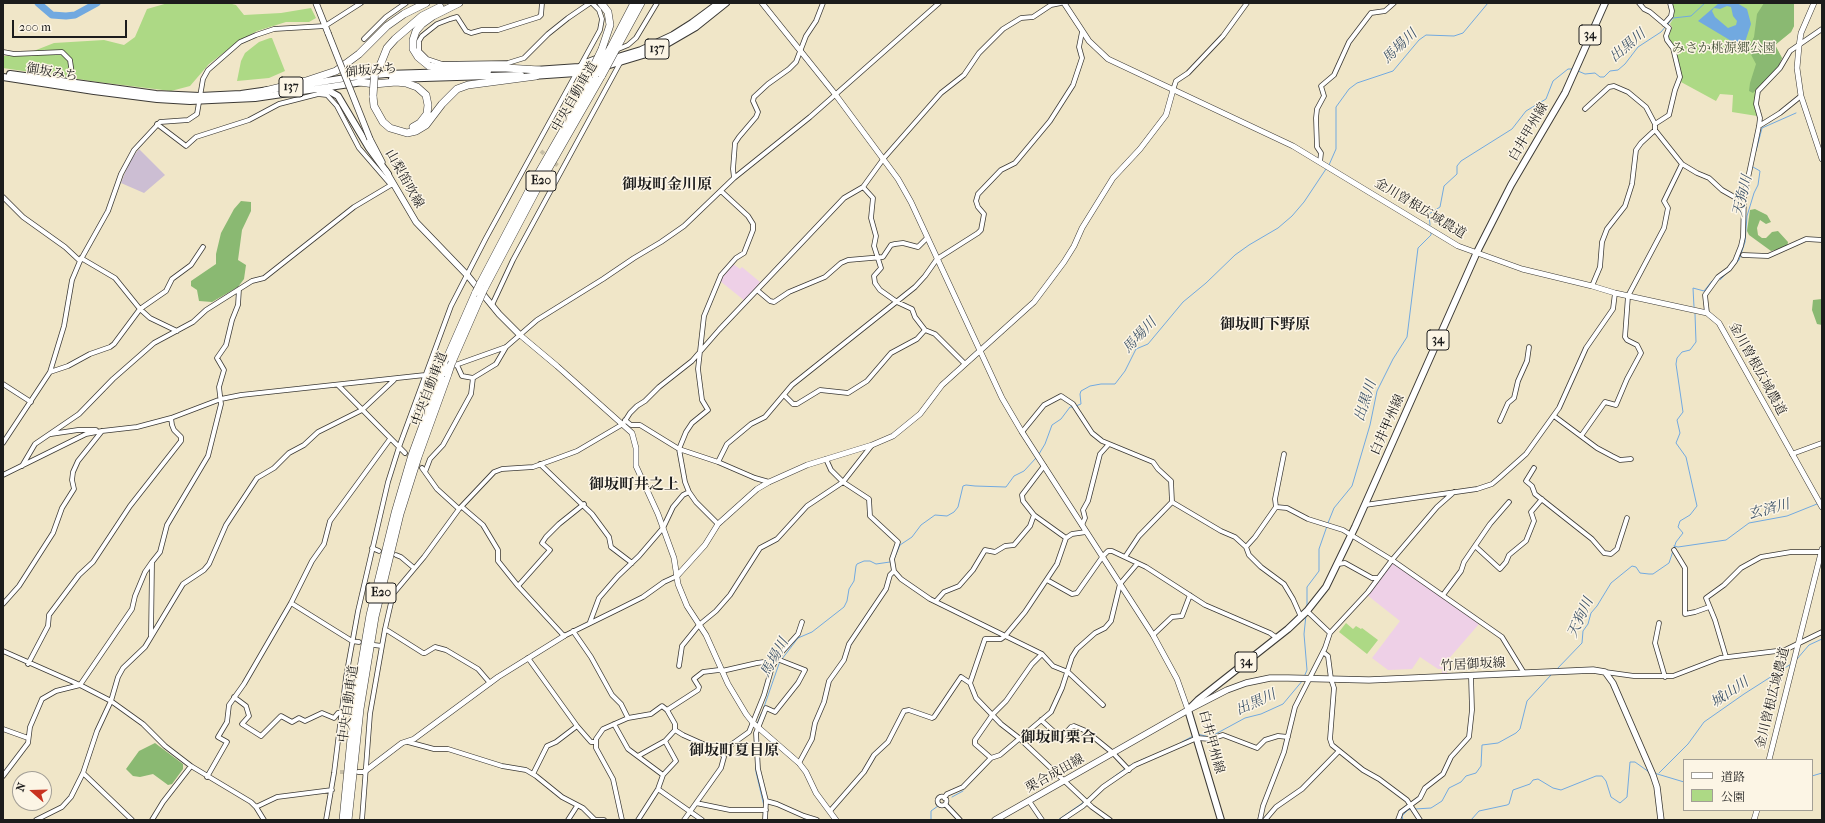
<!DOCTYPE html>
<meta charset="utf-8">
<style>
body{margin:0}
#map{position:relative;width:1825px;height:823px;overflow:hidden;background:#f0e6c8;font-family:"IM FELL French Canon","Noto Serif JP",serif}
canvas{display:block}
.frame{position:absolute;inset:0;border:4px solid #1c1c1c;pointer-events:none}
.legend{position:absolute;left:1683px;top:759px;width:130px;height:52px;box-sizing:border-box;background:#fcf5e5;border:1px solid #a29e95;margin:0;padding:5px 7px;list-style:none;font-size:12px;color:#1c1c1c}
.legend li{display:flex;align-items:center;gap:8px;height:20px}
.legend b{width:20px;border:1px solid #a29e95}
.north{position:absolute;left:12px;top:771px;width:40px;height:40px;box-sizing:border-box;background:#fcf5e5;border:1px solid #a29e95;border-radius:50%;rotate:290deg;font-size:11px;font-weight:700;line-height:16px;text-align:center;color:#1c1c1c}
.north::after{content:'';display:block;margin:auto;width:14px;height:18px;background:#c8321e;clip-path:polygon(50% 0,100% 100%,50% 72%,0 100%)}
.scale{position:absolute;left:12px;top:20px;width:115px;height:18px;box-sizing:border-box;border:2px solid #1c1c1c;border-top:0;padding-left:5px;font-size:12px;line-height:14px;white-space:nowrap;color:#1c1c1c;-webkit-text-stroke:3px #fcf5e5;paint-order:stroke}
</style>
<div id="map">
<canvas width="1825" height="823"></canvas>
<div class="frame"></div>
<ul class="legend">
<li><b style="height:5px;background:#fff"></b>道路</li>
<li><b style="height:11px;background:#add985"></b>公園</li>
</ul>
<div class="north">N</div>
<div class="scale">200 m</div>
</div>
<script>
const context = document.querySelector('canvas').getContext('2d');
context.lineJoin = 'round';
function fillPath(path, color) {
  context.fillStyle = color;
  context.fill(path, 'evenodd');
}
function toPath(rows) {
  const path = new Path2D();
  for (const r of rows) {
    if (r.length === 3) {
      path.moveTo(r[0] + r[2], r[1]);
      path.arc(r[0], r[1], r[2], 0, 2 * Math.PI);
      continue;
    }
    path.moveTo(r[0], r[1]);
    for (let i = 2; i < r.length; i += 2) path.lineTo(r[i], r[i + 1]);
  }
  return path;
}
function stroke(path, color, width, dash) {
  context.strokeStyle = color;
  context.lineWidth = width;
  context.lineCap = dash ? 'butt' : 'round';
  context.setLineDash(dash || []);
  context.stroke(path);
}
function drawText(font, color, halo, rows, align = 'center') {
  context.font = font + ' "IM FELL French Canon","Noto Serif JP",serif';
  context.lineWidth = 3;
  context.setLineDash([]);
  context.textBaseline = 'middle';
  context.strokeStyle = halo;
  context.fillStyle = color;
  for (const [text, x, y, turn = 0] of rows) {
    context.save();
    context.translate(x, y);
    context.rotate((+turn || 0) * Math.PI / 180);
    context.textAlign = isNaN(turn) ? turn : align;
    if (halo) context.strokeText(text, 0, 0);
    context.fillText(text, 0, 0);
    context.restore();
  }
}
const built = toPath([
 [733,264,740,269,742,267,760,282,745,301,720,281],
 [1392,562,1479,624,1446,662,1447,674,1442,674,1442,669,1438,669,1420,657,1412,669,1388,670,1372,658,1400,621,1367,595]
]);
const industrial = toPath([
 [139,149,165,175,144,193,121,183,130,160]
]);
const green = toPath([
 [168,3,228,3,236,5,244,15,281,13,311,8,316,18,309,22,286,22,257,31,239,41,209,64,190,86,171,91,98,82,3,68,3,56,21,56,54,43,104,40,124,45,135,37,147,9],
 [1671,3,1794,3,1794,26,1791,32,1775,45,1782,58,1778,67,1763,82,1757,90,1754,105,1757,116,1732,112,1733,95,1720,94,1716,101,1681,82,1682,79,1676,50,1668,39,1672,27,1670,24,1673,19,1674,13],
 [270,38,272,38,285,71,269,78,237,81,241,61,245,53,259,42],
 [1346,623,1353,629,1356,626,1361,629,1362,628,1378,640,1367,654,1339,632]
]);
const forest = toPath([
 [1764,3,1794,3,1794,26,1791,32,1775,45,1782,58,1778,67,1753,93,1749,91,1750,83,1756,64,1748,49,1754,37,1757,14],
 [241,201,251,202,251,211,242,230,238,260,246,265,244,279,238,287,212,302,199,301,197,290,191,286,191,281,216,264,216,254,221,233,234,209],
 [1755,209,1767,215,1771,222,1766,224,1760,220,1757,228,1758,235,1762,238,1766,238,1772,232,1778,231,1788,242,1787,247,1771,251,1749,235,1747,231,1750,210],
 [1822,299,1822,325,1817,324,1812,310,1813,300],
 [155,743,183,764,183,769,172,784,168,785,153,774,140,777,133,776,126,769,139,751]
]);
const water = toPath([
 [1719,3,1737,3,1747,9,1751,24,1743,48,1698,21],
 [1727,6,1731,7,1733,16,1737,21,1736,25,1728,28,1715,17,1712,11,1714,8,1720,9]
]);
const stream = toPath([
 [1668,24,1673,18,1691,16,1705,3],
 [1578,71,1585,74,1595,73,1600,77,1604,77,1610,71,1618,70,1625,64,1638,47,1661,32,1666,26],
 [1756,151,1762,128,1796,113],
 [1329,165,1336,149,1336,107,1349,89,1357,83,1393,71,1419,40,1426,35,1454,36,1463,33,1488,3],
 [1430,225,1429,214,1440,207,1444,186,1457,174,1457,166,1461,161,1512,129,1526,111,1546,99,1553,81,1568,69,1573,69],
 [1720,280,1739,260,1745,242,1747,216,1754,193,1758,185,1760,171,1753,167],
 [1694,307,1693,288,1704,291,1712,281],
 [1076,406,1081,404,1080,394,1081,391,1090,386,1101,384,1115,384,1125,371,1136,349,1148,344,1183,302,1206,283,1235,255,1249,245,1278,228,1292,216,1304,202,1326,169],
 [1039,454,1045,444,1052,425,1061,419,1070,407,1072,407],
 [1328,523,1334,508,1352,486,1370,425,1377,391,1393,359,1407,337,1418,248,1431,235,1431,233],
 [1674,546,1678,547,1726,540,1749,523,1787,516,1817,504],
 [894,559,900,545,912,537,921,525,935,515,947,516,954,512,958,507,963,486,966,485,975,486,1006,487,1014,476,1024,471,1036,458],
 [1307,608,1307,587,1319,571,1319,549,1327,526],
 [782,659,798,638,812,632,844,607,847,601,849,589,854,581,856,566,857,564,864,561,870,561,876,564,890,562],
 [1797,659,1809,645,1822,639],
 [1556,670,1582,643,1583,631,1588,624,1591,613,1597,606,1611,583,1632,566,1636,567,1640,573,1649,574,1653,574,1669,563,1676,542,1683,533,1678,527,1680,521,1690,515,1697,506,1686,457,1676,443,1680,433,1677,420,1683,412,1676,364,1677,358,1682,352,1690,350,1696,342,1695,314],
 [1304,677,1307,670,1304,634,1306,615],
 [764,707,780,661],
 [757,724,761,714],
 [1197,734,1210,737,1245,718,1261,714,1283,704,1303,680],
 [1182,742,1193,736],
 [756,761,756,772,764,806],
 [1129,766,1146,758],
 [1654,773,1684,782],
 [1659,773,1688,744,1704,722,1744,694,1791,664],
 [1812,776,1822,773],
 [1111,779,1126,768],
 [952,797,963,791],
 [1415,809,1431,808,1442,801,1449,788,1461,782,1466,776,1476,773,1481,766,1482,745,1498,743,1516,733,1520,729,1527,701,1551,675],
 [931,820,931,811,938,806],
 [1058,820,1084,802],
 [1403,820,1402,816,1408,810,1412,809],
 [1471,820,1479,811,1507,805,1509,804,1513,790,1530,784,1533,780,1538,779,1553,788,1561,790,1596,776,1602,776,1606,781,1611,797,1620,803,1627,797,1630,762,1635,762,1649,772]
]);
const river = toPath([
 [38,3,52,15,66,16,75,15,97,3]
]);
const minorTunnel = toPath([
 [443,3,447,11],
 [541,151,558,166],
 [405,453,422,468],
 [340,772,349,772]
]);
const minor = toPath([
 [542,3,541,15,539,17,498,30,482,30,471,33,466,31,457,17,450,19,437,24,422,36,419,41,419,51,427,59,442,64,508,63,524,58,548,34,568,18,590,3],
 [1639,3,1644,9,1650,12,1669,28,1666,36,1667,40,1673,48,1680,77,1675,90,1669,115,1655,124,1655,130,1682,164,1697,173,1709,178,1722,190,1743,202],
 [1664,24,1671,16,1672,11,1670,3],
 [364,39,386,17,406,3],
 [616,50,628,45,636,38,657,3],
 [3,52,14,54,62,52,70,60,72,74,70,82],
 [582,63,598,57],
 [1173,90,1176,81,1188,73,1223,36,1247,3],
 [1585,109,1609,87,1614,86,1628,92,1646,107,1655,124],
 [157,124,186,146,196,137,249,120,279,104,318,94,327,95,337,106,359,148,391,185,394,185],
 [1759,126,1780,113,1801,96],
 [1320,162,1321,153,1317,147,1316,118,1317,109,1324,96,1321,86,1334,75,1349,42,1371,13,1385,11,1394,3],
 [734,178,733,169,735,143,739,137,756,117,758,112,753,101,754,97,768,84,789,69,796,62,806,36,816,21,823,3],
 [863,187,873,198,871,218,876,236,874,246,881,268,874,276,875,283,880,290,897,302,912,309,915,317,925,330,935,334,965,364],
 [3,197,23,217,65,247,80,261],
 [1743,255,1768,256,1806,239,1822,240],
 [81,258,115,278,140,309,150,318,177,331],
 [1592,286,1600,267,1602,242,1607,229,1625,206,1632,184,1636,150,1641,143,1655,130],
 [757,290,770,301,774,302,789,292,825,277,841,263,848,260,883,257,891,245,895,244,903,243,918,247,927,238],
 [492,305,513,260,620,63],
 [1707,313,1705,295,1718,277,1729,269,1735,261,1741,246,1743,237,1744,197,1759,126,1760,118,1756,104,1758,91,1780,68,1790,51,1822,29],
 [457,365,462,376,473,378,496,364,506,347],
 [450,367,506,347,537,320,603,279,634,258,661,242,684,226,734,178,810,117,939,3],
 [50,372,68,366,90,354,110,347,114,344,140,309,166,291,172,279,191,265,203,247],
 [3,384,31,402],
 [338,385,405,453],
 [784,395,793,404,797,404,820,390,848,393,867,381,891,353,917,339,925,330],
 [1554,416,1597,448,1612,456,1620,460,1631,459],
 [625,420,631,425,640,425,679,449,718,462,755,478,769,482],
 [1500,421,1508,403,1514,398,1518,381,1527,361,1529,347],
 [1022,432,1044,405,1061,396,1073,404,1092,433,1102,441,1153,462,1158,469,1171,481,1172,502,1139,536,1125,557],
 [51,434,78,430,96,430],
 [1581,436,1605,402,1616,405,1627,379,1641,353,1637,345,1627,340,1625,337,1628,296,1664,228,1668,208,1664,201,1682,164],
 [3,443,50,372,64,326,72,280,80,261,108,211,121,174,134,150,160,122,188,120,197,114,203,79,208,70,240,42,256,35,274,29,325,26,361,3],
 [1792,454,1822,443],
 [826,459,831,470,843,482,869,499,870,516,898,542,892,559,894,571,901,579,930,599,1042,654,1053,666,1068,672,1103,705],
 [718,462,727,444,751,424,765,417,792,385,915,287,925,276,937,259,978,233,981,230,984,214,978,207,976,201,978,194,1001,170,1015,163,1050,121,1073,85,1082,58,1079,47,1082,32],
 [540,464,592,514,609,537,611,547,632,563],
 [22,466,35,444,79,414,113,379,154,343,193,322,206,310,252,281,264,278,354,207,391,185],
 [1044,466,1022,495,1023,501,1034,515,1066,538],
 [422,468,437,489,459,509],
 [1534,468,1526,481,1532,486,1535,494,1592,539,1604,553,1611,554,1617,549,1627,518],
 [425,472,430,459,443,445,471,394,473,378],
 [3,475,86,434,102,431,137,427,171,418,221,399,241,395,425,375,443,369],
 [1172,502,1221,531,1235,537,1246,547,1249,555,1261,567,1284,584,1293,599,1301,617],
 [1365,505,1477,489,1492,484,1498,479,1526,454,1559,408,1586,348,1613,309,1615,293],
 [462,507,483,525,498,550,498,561,518,586,564,636,621,608,643,597,664,582,677,576],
 [1276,507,1287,508,1308,519,1343,530,1392,560,1502,637,1524,673],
 [718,524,696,502,689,492,685,482,679,449,686,432,692,423,708,410,702,400,698,369,704,316,721,275,736,258,744,253,753,230,753,224,748,216,721,191],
 [1082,525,1085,518,1083,510,1088,501,1100,454,1109,444],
 [1086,532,1072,534,1066,538,1057,564,1025,612,1005,636,1001,639,985,639,970,683,976,698,1001,724,1019,738,1092,807,1110,820],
 [1475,546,1500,569,1506,562,1509,555,1526,541,1534,521,1531,512,1542,499],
 [1246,547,1255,537,1276,507,1275,499,1284,454],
 [372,548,379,551],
 [1674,550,1685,568,1685,614,1695,612,1709,607],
 [396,555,401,557,414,568],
 [1338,564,1345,563,1372,578,1378,578],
 [1047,580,1072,594,1077,593,1103,556,1108,551,1112,551,1146,567,1205,605,1270,633,1277,638],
 [518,586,550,550,542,543,546,537,559,524,584,504],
 [1443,595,1461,571,1464,562,1490,524,1509,502],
 [936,601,944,592,959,586,973,570,985,550,995,552,1005,546,1014,545,1030,526,1034,515],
 [291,603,352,641,359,642],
 [3,604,19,586,53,533,62,508,74,489,72,480,73,472,78,461,102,431],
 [1307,611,1330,633],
 [590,622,599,598,618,576,639,556,663,528,673,507,683,495,689,492],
 [1659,623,1655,643,1665,677],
 [385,629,423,653,425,653,435,647,446,650,478,669,490,683],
 [573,631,591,657,612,695,621,704,628,718],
 [1153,635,1172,617,1182,616,1190,595],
 [151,636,152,562,160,552,167,525,208,456,221,404,219,387,224,370,217,358,226,345,232,320,238,305,239,289],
 [374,645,382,646],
 [3,651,80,685,111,701,143,724,165,746,191,766,251,802,256,807,264,820],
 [1323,652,1328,656,1331,679,1334,688,1330,739,1332,745,1363,770,1379,779,1407,800,1420,820],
 [1726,657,1715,620,1706,598,1724,585,1741,568,1761,557,1791,552,1822,552],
 [528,658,577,726,591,742,595,742],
 [28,664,48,626,49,615,79,575,93,562,130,506,181,441,181,437,174,430,172,425,171,418],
 [679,666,682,646,699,625,716,611,730,595,760,548,777,539,807,506,843,482,872,445],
 [1605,672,1634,676,1673,676,1720,658,1785,650,1822,632],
 [234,697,246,706,249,716,242,724,261,736,281,716,292,722,299,718,305,721,322,713,334,718,338,713,349,711],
 [667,710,698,690,699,687,694,679,703,672,719,670,722,671,757,663,764,662,772,667],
 [1041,720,1061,738,1071,727,1074,726,1086,731,1113,753,1129,770],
 [614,724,628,749,663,775],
 [3,729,28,738],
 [408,742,434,749,448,749,502,766,526,770,536,776,562,797,583,808,595,820,604,820],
 [721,752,749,732,764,695,772,667,780,654,798,634,802,622],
 [638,756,665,741],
 [991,758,975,744,975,740,993,714,1006,701,1032,664,1042,654],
 [799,763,812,739,815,723,824,702,829,681,844,660,849,644,886,589,890,575,894,571],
 [358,772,364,772],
 [83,773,132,820],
 [533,774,547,746,556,742,577,726],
 [3,776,28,743,30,727,42,699,56,691,80,685,132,609,135,596,145,572,152,562],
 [207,777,227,742,218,737,227,722,229,705,244,684,291,603,312,561,324,544,330,521,390,439],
 [658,789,702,820],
 [942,801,4.5],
 [944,798,947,794,963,787,991,758,1000,755,1051,712,1062,688,1072,657,1077,649,1095,633,1105,628,1111,621,1120,584,1137,564],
 [766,801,777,804,804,816,817,820],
 [1029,801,1042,820],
 [696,803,730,810,766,810],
 [945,804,960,820],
 [256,807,277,797,332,790],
 [830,811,864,772,874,755,888,742,904,711,909,710,932,718,934,717,961,677,970,683],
 [36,820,62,807,71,797,83,773,97,731,111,701,118,677,123,668,145,647,183,584,204,570,209,564,226,525,257,478,274,468,289,453,304,445,318,432,362,410,394,380],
 [152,820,163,802,191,766],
 [326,820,334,773,346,677,358,611,388,482,399,447,451,306,486,238,600,30,602,19,599,10,592,3],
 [362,820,370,714,385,629,393,594,424,557,459,509,494,472,502,469,533,467,558,458,577,451,623,424,630,413,637,406,645,401,659,387,692,361,719,330,844,198,863,187,884,158,941,93,964,75,979,53,1003,29,1021,18,1033,17,1051,5,1061,3],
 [568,820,577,806],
 [622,820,613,779,596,748,596,739,603,729,628,718,651,714,662,706,667,710,675,724,675,730,683,735,721,752,724,757,721,768,684,820],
 [638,820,658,789,663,775,676,761,665,741,675,730],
 [765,820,766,801,758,769,756,733,766,708,775,712,798,683,805,670,777,659],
 [1062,820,1083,806,1103,787,1135,765,1197,738,1210,739,1223,735,1257,748,1265,740,1278,736,1288,737],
 [1260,820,1263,806,1284,752,1295,707,1325,648,1330,633,1368,592,1392,560,1437,507,1454,492],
 [1265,820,1276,807,1302,789,1339,751],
 [1398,820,1401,812,1420,798,1425,788,1443,774,1451,757,1469,737,1472,710,1471,676]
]);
const tertiary = toPath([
 [762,3,835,94,898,179,911,202,1002,398,1022,432,1153,635,1177,679,1188,710],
 [1064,3,1089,41,1108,59,1293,146,1458,246,1522,269,1592,286,1615,293,1707,313,1719,323,1822,507],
 [1814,3,1801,33,1799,46,1797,68,1801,96,1822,159],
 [520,335,557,366,632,433,636,448,636,466,658,514,674,558,678,584,687,606,706,635,728,684,746,714,753,723,799,763,806,772,816,793,836,820],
 [677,576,705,545,718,524,757,489,769,482,807,465,872,445,893,436,920,414,942,385,1034,302,1064,262,1074,246,1082,228,1113,178,1140,149,1166,115,1173,90],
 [1769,760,1822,549],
 [364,772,402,743,414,739,498,677,564,636],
 [1754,820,1757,810]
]);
const secondary = toPath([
 [316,3,328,33],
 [370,139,382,162],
 [386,171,416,222,468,276,499,314,520,335],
 [995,820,1188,710,1227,690,1246,683,1270,678,1288,678,1369,680,1593,670,1605,672,1613,683,1653,775,1657,787,1661,820]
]);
const primary = toPath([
 [1221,820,1188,710,1198,700,1288,629,1307,611,1326,587,1355,527,1477,252,1511,185,1565,93,1605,3]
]);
const trunk = toPath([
 [608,60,641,50,673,35,692,23,719,3],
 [603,67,643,55,665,45,696,27,726,3],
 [535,70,579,67,599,62],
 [10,74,156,94,200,96,241,94,269,90],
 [532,76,576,73,594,69],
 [3,77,94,91,157,99,190,101,255,98,363,82],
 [392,79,521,75],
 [302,85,352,77,386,74,488,71],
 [320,90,329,91,338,96,369,148,388,174]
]);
const motorway = toPath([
 [459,3,433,16,422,24,416,31,413,40,413,49,418,57,429,66,442,68,506,68,539,70],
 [601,3,608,12,610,25,602,49],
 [610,49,634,3],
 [616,49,641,3],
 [379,68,387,48,395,39,422,16,440,7],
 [360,82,374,84,396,82,406,83,417,87,426,95,428,105,427,114,420,123,413,127],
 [265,91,306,81,336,71,359,54,387,26,404,14,426,3],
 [373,96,374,106,383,122,390,128,407,133,416,131,426,125,442,104,457,89,468,85,536,76],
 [480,284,534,181,595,75],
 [484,289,539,185,602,75],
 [452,362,480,298],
 [444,365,476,292],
 [343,820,354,708,370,615,395,513,412,455,441,376],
 [348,820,360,709,375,617,400,514,418,457,448,374]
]);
const secondaryBridge = toPath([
 [328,33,370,139]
]);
const motorwayBridge = toPath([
 [595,75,610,49],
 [602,75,616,49],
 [589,76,602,49],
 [373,96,375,67],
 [476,292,480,284],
 [480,298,484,289],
 [448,374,452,362],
 [441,376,444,365]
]);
const shields = [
 [1590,35,22],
 [657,49,24],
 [291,87,24],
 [541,181,30],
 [1438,340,22],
 [381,593,30],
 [1246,662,22]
];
const shieldNames = [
 ["34",1590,35],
 ["137",657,49],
 ["137",291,87],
 ["E20",541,181],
 ["34",1438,340],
 ["E20",381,593],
 ["34",1246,662]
];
const parkNames = [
 ["みさか桃源郷公園",1724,49]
];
const streetNames = [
 ["御坂みち",371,71,-5],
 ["御坂みち",52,73,9],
 ["中央自動車道",575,97,-60],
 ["白井甲州線",1529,132,-60],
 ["山梨笛吹線",404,179,61],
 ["金川曽根広域農道",1420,209,31],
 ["金川曽根広域農道",1757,369,61],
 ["中央自動車道",430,389,-69],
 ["白井甲州線",1388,425,-66],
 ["竹居御坂線",1473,665,-3],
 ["金川曽根広域農道",1773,698,-76],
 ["中央自動車道",349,704,-82],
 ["白井甲州線",1211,742,75],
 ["栗合成田線",1055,774,-29]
];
const waterNames = [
 ["出黒川",1628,46,-40],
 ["馬場川",1400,47,-44],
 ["天狗川",1743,196,-76],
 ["馬場川",1140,336,-47],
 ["出黒川",1366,401,-72],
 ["玄済川",1769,510,-15],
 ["天狗川",1581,618,-65],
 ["馬場川",775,658,-61],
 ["城山川",1730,693,-34],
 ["出黒川",1256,703,-24]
];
const quarterNames = [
 ["御坂町金川原",667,185],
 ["御坂町下野原",1265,325],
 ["御坂町井之上",634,485],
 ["御坂町栗合",1058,738],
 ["御坂町夏目原",734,751]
];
fillPath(built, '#eed0e7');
fillPath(industrial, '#ccbed3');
fillPath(green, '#add985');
fillPath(forest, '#8ab972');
fillPath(water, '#71a9e0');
stroke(stream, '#71a9e0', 1);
stroke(river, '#71a9e0', 7);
stroke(minorTunnel, '#c6bea6', 4, [4, 2]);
stroke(minor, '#3c3a36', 5.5);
stroke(tertiary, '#3c3a36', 6);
stroke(secondary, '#3c3a36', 7);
stroke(primary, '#3c3a36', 8);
stroke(trunk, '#3c3a36', 8);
stroke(motorway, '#3c3a36', 8);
stroke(minor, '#fff', 4);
stroke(tertiary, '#fff', 5);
stroke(secondary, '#fff', 5.5);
stroke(primary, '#fff', 6);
stroke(trunk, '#fff', 6);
stroke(motorway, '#fff', 7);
stroke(secondaryBridge, '#3c3a36', 7, []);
stroke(motorwayBridge, '#3c3a36', 8, []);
stroke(secondaryBridge, '#fff', 5.5);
stroke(motorwayBridge, '#fff', 7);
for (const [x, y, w] of shields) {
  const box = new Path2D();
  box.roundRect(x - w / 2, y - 10, w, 20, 3);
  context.fillStyle = '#fcf5e5';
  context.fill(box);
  stroke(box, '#1c1c1c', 1);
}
drawText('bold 12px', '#1c1c1c', null, shieldNames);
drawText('13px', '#48553c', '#fcf5e5', parkNames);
drawText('13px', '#1c1c1c', '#fcf5e5', streetNames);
drawText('italic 14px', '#3e546a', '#fcf5e5', waterNames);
drawText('bold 15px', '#1c1c1c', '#fcf5e5', quarterNames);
</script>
